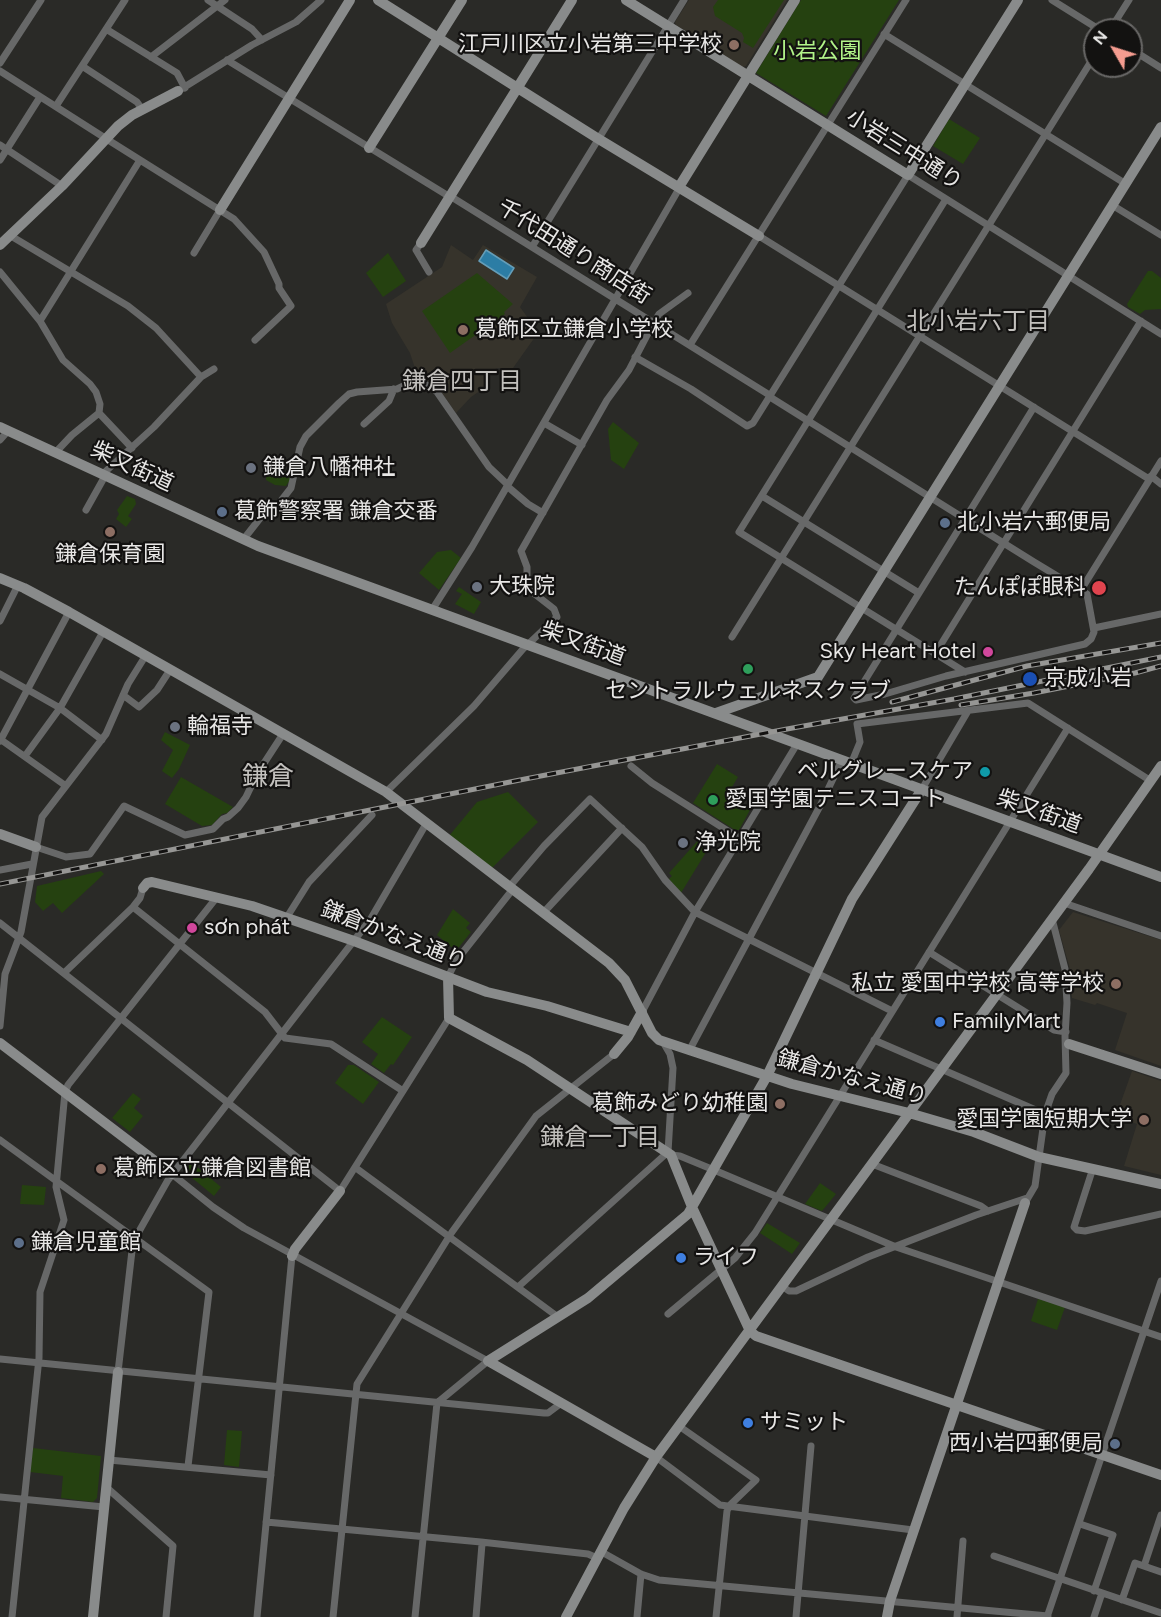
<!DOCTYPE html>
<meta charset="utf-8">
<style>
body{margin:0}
#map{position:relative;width:1161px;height:1617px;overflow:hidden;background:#2a2a27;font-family:Figtree,sans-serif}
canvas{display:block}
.north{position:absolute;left:1083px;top:18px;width:60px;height:60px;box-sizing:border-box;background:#131211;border:2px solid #686766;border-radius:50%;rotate:309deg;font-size:16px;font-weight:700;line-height:24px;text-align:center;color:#e8e7e6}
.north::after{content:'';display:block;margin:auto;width:21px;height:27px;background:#f59c90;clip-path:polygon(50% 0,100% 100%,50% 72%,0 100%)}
</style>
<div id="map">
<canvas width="1161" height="1617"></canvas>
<div class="north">N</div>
</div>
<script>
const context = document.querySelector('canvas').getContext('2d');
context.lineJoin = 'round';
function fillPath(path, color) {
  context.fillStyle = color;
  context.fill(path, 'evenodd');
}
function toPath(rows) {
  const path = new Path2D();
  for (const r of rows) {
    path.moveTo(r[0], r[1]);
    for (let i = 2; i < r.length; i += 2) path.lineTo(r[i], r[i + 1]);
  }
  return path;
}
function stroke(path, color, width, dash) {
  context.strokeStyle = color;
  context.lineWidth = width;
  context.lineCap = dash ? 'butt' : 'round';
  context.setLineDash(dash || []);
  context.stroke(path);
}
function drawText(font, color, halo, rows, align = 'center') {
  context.font = font + ' Figtree,"Noto Sans JP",sans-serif';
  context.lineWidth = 4.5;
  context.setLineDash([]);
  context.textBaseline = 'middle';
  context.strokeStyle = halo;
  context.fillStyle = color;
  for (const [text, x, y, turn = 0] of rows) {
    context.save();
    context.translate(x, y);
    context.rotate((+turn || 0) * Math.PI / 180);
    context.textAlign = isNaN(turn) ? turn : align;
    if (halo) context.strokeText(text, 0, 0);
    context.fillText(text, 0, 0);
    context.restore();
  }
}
const built = toPath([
 [689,0,787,0,746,66,742,67,676,25,675,22],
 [451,245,473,260,483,245,537,277,520,307,533,325,529,332,535,337,513,368,498,368,488,372,484,378,484,388,471,397,456,413,437,386,418,377,410,353,392,323,386,304,442,267],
 [1073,912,1161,940,1161,1066,1115,1050,1127,1013,1097,1003,1095,1005,1072,998,1070,969,1059,930],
 [1132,1071,1161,1081,1161,1175,1124,1166,1137,1124,1116,1116]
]);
const green = toPath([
 [718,0,784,0,753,48,743,42,744,38,742,33,715,16,713,7],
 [801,0,899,0,826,116,756,73],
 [949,119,980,138,963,164,933,146],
 [388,253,406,281,383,297,366,273],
 [1148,271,1152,271,1161,278,1161,309,1145,310,1140,314,1128,307,1127,304],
 [477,273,513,304,504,312,505,314,450,353,422,311],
 [613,422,639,443,624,469,611,460,608,429],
 [273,468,280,468,284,473,288,469,290,469,291,478,286,486,275,485,266,480,266,474],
 [127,496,135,499,136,504,128,516,132,519,126,527,116,519,119,514,117,510],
 [451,550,461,558,439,590,419,573,437,552],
 [459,587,481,602,474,614,455,604,462,594,456,591],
 [165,732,190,745,179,769,172,778,162,771,173,750,161,740],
 [717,764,738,777,726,797,750,810,739,830,735,830,693,803],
 [181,777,233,807,227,813,222,814,212,825,202,826,165,804],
 [508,792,538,822,492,868,449,836,477,802],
 [701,837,711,844,681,893,669,879,672,876,669,873],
 [101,871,104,874,62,913,53,903,43,911,35,902,37,886],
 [453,909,470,923,466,928,471,932,456,951,437,935],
 [382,1017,412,1037,393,1065,391,1064,384,1073,371,1064,378,1054,362,1042],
 [348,1065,354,1065,379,1082,363,1104,335,1083],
 [133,1093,141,1099,134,1108,143,1116,130,1132,112,1118],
 [191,1162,221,1187,214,1196,185,1172],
 [820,1183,836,1194,822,1211,805,1204],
 [22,1185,46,1187,44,1205,20,1204],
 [767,1223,800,1243,792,1254,760,1233],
 [1038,1299,1065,1307,1057,1330,1031,1321],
 [227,1430,242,1431,239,1467,224,1465],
 [33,1448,101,1456,97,1498,93,1502,61,1498,63,1476,30,1472]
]);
const water = toPath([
 [486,250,514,268,507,279,479,261,486,250]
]);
const street = toPath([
 [208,0,252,29,262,40],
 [1052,0,1100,30],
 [106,29,177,73,185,88],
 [1110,30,1129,0],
 [884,34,1126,184],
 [1131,49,1161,68],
 [151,57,225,0],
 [227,60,450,197],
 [0,63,41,0],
 [82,66,137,102,142,109],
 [0,71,105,138,234,219,264,252,279,284,279,288,291,306,255,340],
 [178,91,252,45,296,22,321,0],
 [56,106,125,0],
 [0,145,62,186],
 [0,160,40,97],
 [450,196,771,396],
 [946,199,739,532,965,672],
 [1112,205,1161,235],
 [11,236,128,306,156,328,201,377],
 [759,236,1149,479],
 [421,243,416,250,429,272],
 [532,247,684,0],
 [194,253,220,210],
 [0,272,40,321,63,360,90,384,96,392,100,404,99,413,132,448],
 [40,321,140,160],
 [690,345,906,0],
 [635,357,691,389,747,426,753,423,908,175,1161,334],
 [770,397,850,447,965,519,1034,562,1087,594,1094,632,1091,639,1085,644,946,676,885,694,856,700,854,698,965,519,1034,407],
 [544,423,582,445],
 [364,424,389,401,394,389],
 [0,440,8,431],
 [55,453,72,435,99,413],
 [104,475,106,471,154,427,201,377,214,369],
 [1151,476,1161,484],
 [507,486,528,504,543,513],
 [762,496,919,593],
 [86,510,105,476],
 [243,540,261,517,277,506,291,488,300,447,306,436,339,403,349,394,357,392,397,389,414,381,427,385,437,392,489,467,508,485],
 [1081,590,1161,461],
 [432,610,472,547,680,187],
 [0,621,18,585],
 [1094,628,1161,614],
 [732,637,1095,55],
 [935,654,1141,321],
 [0,674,60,708,102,740],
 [123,695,139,707,157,690,170,670],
 [0,739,66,786],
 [0,741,69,612],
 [25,756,60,708,103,632],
 [851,764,860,742,857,724,1028,703,1151,781],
 [631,766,652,783,739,838],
 [922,789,968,711],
 [386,792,474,706,523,649,557,617,554,609,531,591,527,586,527,567,521,551,607,400,629,370,654,322,659,314,688,293],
 [36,847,66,857,90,854,124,806,185,835,213,829,223,819,228,817,238,808,246,797,257,774,283,734],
 [0,870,32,864],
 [510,886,544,846,590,799,642,847,665,880,695,912,892,1011],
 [1064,903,1161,936],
 [133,907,265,1012,285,1038,331,1044,403,1091],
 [544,912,622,828],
 [287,917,309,882,372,815],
 [0,923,340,1191,449,1018],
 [929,952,1054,1030,1066,1032],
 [64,973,133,907,140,898,143,888],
 [448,977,456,961,513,889],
 [642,1012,695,912,797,744],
 [0,1026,5,974,21,932,42,817,106,734,128,684,146,655],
 [874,1040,1045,1114],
 [689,1051,820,806,842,760],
 [0,1140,209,1292,188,1466],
 [671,1155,680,1156,714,1170,896,1247,1161,1337],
 [872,1164,981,1206,988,1211],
 [356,1168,558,1317],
 [1093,1168,1074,1227,1077,1230,1085,1231,1161,1214],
 [172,1174,213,1207,244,1228,488,1361,437,1403,415,1617],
 [1025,1203,1035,1186,1045,1114,1052,1094,1066,1073,1065,1036,1067,1003,1065,969,1052,919],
 [782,1286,789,1291,796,1291,868,1257,976,1215,1027,1198],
 [518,1287,668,1152,673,1068,670,1054,663,1042],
 [668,1314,735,1258,755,1233,1068,728],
 [0,1359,544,1413,548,1413,560,1404],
 [118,1372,133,1242,168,1180,370,920,426,824],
 [679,1426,756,1480,729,1506,727,1511,716,1617],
 [656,1457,720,1505,913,1530],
 [109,1460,271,1475],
 [106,1487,173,1546,166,1617],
 [0,1497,104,1507],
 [266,1522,481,1542,588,1554,597,1558],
 [1080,1524,1113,1535,1094,1591],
 [600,1551,641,1574,659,1580,1048,1616],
 [994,1556,1161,1613],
 [1144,1566,1161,1515],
 [1122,1600,1135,1563,1161,1572],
 [12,1617,39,1358,40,1292,64,1220,56,1187,65,1092,68,1085,217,897],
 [257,1617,292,1256],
 [333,1617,357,1384,452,1232,536,1116,614,1054],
 [476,1617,482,1544],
 [637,1617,641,1574],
 [796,1617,811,1446],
 [957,1617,963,1541],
 [1047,1617,1161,1281],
 [1094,1617,1102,1593]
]);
const secondary = toPath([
 [378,0,597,138,759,236],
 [626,0,908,175,1018,0],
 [369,148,462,0],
 [679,187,795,0],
 [220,210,350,0],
 [421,243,572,0],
 [0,245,62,186,118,126,132,115,178,91],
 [0,427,258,546,1161,877],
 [0,578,24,588,69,612,386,792,609,963,625,980,652,1033,659,1040,792,1084,909,1113,974,1132,1039,1157,1161,1184],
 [716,713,818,677,1161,127],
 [0,834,36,847],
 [143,888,147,883,152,882,252,906,354,941,487,992,547,1006,631,1032],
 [448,977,449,1018,527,1060,671,1155,692,1207,750,1331,756,1336,1161,1475],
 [0,1043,172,1174],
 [1069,1044,1161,1074],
 [614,1054,628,1037,642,1012],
 [292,1256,295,1249,340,1191],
 [656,1457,488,1361,588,1298,688,1214,767,1076,852,899,922,789],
 [93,1617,118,1372],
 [566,1617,624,1508,656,1457,1089,869,1161,766],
 [887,1617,890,1601,1025,1203]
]);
const rail = toPath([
 [892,702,1027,666,1161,643],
 [961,705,1034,693,1135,673,1161,666],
 [0,884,525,779,787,729,954,699,1161,657]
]);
const markers = [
 [734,45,6,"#8d6e63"],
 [463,330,6,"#8d6e63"],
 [251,468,6,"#6b7280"],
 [222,512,6,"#5c6f8a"],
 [945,523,6,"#5c6f8a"],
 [110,532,6,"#8d6e63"],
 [477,587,6,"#6b7280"],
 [1099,588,8,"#e0444e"],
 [988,652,6,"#d1479c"],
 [748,669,6,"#2e9e5b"],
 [1030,679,8,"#1a4fb4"],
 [175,727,6,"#6b7280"],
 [985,772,6,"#0f9aa8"],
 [713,800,6,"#2e9e5b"],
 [683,843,6,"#6b7280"],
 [192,928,6,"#d1479c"],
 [1116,984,6,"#8d6e63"],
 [940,1022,6,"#3f7fe0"],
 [780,1104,6,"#8d6e63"],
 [1144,1120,6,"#8d6e63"],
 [101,1169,6,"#8d6e63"],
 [19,1243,6,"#5c6f8a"],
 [681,1258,6,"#3f7fe0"],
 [748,1423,6,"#3f7fe0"],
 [1115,1444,6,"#5c6f8a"]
];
const poiNames = [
 ["江戸川区立小岩第三中学校",722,45,"right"],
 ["葛飾区立鎌倉小学校",475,330],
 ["鎌倉八幡神社",263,468],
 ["葛飾警察署 鎌倉交番",234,512],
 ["北小岩六郵便局",957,523],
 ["鎌倉保育園",110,555,"center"],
 ["大珠院",489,587],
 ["たんぽぽ眼科",1086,588,"right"],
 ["Sky Heart Hotel",976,652,"right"],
 ["京成小岩",1044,679],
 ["セントラルウェルネスクラブ",748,692,"center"],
 ["輪福寺",187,727],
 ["ベルグレースケア",973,772,"right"],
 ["愛国学園テニスコート",725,800],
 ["浄光院",695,843],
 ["sơn phát",204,928],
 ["私立 愛国中学校 高等学校",1104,984,"right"],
 ["FamilyMart",952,1022],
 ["葛飾みどり幼稚園",768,1104,"right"],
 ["愛国学園短期大学",1132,1120,"right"],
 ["葛飾区立鎌倉図書館",113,1169],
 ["鎌倉児童館",31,1243],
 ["ライフ",693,1258],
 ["サミット",760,1423],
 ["西小岩四郵便局",1103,1444,"right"]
];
const parkNames = [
 ["小岩公園",817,52]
];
const streetNames = [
 ["小岩三中通り",904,150,32],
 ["千代田通り商店街",574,252,32],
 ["柴又街道",132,467,25],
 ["柴又街道",583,644,20],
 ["柴又街道",1039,812,20],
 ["鎌倉かなえ通り",394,936,21],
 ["鎌倉かなえ通り",852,1078,15]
];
const neighbourhoodNames = [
 ["北小岩六丁目",978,322],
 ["鎌倉四丁目",462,382],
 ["鎌倉一丁目",600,1138]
];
const quarterNames = [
 ["鎌倉",268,777]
];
fillPath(built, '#36332b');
fillPath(green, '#254110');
fillPath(water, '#2c7da5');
stroke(water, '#649db8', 1.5);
stroke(street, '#676868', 7);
stroke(secondary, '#898b8b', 10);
stroke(rail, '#969694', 5);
stroke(rail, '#131211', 3, [9]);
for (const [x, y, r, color] of markers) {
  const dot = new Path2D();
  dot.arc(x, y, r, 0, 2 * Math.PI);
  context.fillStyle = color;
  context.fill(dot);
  stroke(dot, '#131211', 2);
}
drawText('22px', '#e8e7e6', '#131211', poiNames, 'left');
drawText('22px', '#b2f489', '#131211', parkNames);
drawText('22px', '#e8e7e6', '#131211', streetNames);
drawText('24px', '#c2c0bd', '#131211', neighbourhoodNames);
drawText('26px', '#c2c0bd', '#131211', quarterNames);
</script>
